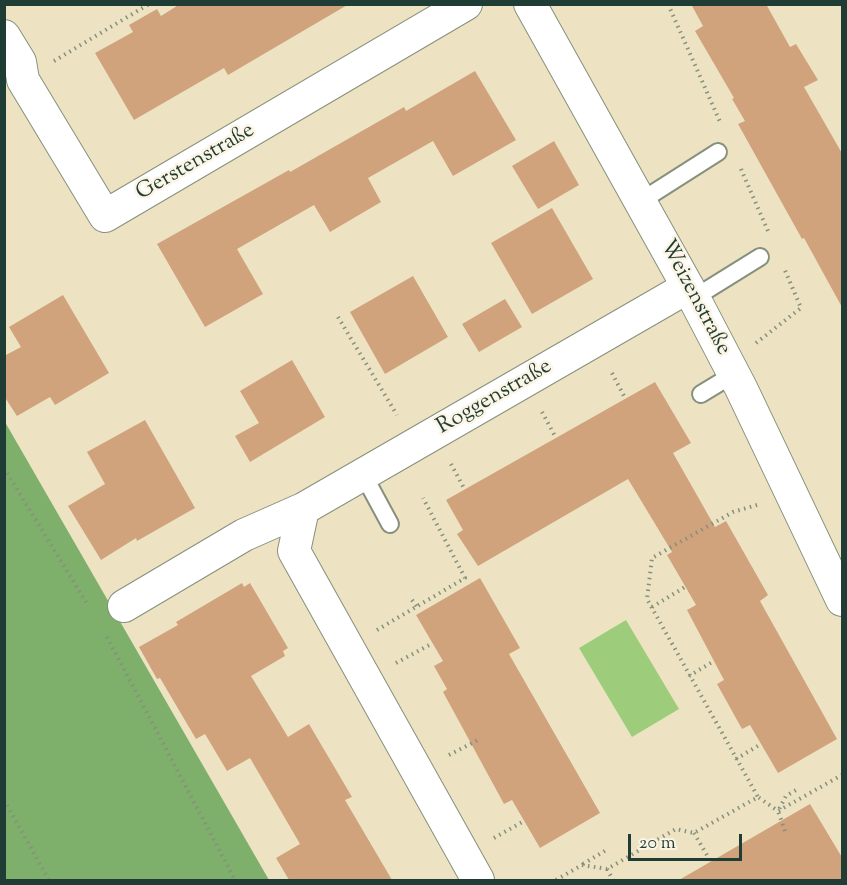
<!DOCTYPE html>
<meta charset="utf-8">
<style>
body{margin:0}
#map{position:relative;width:847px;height:885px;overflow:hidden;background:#ede3c3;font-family:"Sorts Mill Goudy",serif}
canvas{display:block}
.frame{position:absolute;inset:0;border:6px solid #1f3d34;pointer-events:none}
.scale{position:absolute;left:628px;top:834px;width:114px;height:27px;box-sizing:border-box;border:3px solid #1f3d34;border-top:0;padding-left:8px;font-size:18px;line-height:21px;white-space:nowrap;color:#1f3d34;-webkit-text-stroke:4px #fcf5e5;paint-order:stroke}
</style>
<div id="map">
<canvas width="847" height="885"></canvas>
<div class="frame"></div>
<div class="scale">20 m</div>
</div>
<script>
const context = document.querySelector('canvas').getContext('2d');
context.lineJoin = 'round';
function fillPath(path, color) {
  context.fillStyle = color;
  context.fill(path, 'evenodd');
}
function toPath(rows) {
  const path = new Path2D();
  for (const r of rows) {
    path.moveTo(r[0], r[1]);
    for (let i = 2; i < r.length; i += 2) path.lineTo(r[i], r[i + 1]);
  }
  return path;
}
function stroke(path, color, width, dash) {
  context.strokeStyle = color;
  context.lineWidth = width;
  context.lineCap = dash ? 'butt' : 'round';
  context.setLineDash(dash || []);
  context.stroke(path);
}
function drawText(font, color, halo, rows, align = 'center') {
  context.font = font + ' "Sorts Mill Goudy",serif';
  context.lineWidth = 5;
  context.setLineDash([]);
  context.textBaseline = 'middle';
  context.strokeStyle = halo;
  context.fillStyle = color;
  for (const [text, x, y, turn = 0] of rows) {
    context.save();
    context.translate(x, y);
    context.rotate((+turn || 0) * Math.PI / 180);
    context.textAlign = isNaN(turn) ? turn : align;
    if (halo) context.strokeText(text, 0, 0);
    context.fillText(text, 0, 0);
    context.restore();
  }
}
const green = toPath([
 [626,620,679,709,632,737,579,648]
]);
const forest = toPath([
 [5,422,269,880,5,880]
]);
const building = toPath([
 [180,4,349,4,228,75,224,68,134,120,95,53,133,32,129,25,157,9,161,16],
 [691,4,766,4,790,47,796,44,818,80,804,87,843,155,843,309,804,238,802,239,738,124,745,121,732,99,734,98,695,31,703,26],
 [475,71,516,140,453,176,433,141,368,178,381,202,330,232,314,205,237,249,263,294,205,327,157,244,289,170,290,172,404,107,406,111],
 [554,141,579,185,538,209,512,166],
 [552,208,593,279,532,314,491,243],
 [413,276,448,337,385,374,350,312],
 [63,295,109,373,55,405,50,397,17,416,4,396,4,356,21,347,9,327],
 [505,299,522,327,479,352,462,324],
 [292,360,325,417,250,462,235,436,259,423,240,391],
 [655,382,691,443,673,453,715,527,726,521,768,595,760,601,837,739,778,773,750,725,742,729,717,684,724,680,687,610,696,605,667,555,672,552,628,479,478,566,457,534,463,530,446,500],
 [145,420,195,508,137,541,136,538,101,560,68,506,105,484,87,452],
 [480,578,520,648,509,654,600,813,540,848,512,800,504,804,443,692,447,689,434,666,443,661,416,615],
 [242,583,244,587,250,583,288,648,283,651,285,656,251,676,288,737,309,724,352,797,345,800,392,880,289,880,276,858,300,844,250,758,227,771,205,734,196,739,160,678,157,679,139,647,178,625,176,622],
 [810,804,843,859,843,880,679,880]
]);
const path = toPath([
 [668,4,721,124],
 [54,61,149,4],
 [741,169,768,231],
 [338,317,397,415],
 [756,343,801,308,784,268],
 [612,373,625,398],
 [542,412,556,438],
 [451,464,465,490],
 [4,468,88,605],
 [757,505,733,512,652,558,647,599,758,797],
 [412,600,417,607],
 [652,607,685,587],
 [377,630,465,578,423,498],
 [107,637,235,880],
 [396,663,433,643],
 [689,676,714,661],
 [449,755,478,740],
 [736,759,761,744],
 [4,800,49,880],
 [785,831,778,811,786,796,798,789],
 [694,833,711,862],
 [494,838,524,821],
 [583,864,608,849],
 [607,869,613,880],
 [556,880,582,865,607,869,676,829,694,833,758,797,778,811,842,775]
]);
const service = toPath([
 [641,201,718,152],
 [694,298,760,257],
 [701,394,734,374],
 [363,474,390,524]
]);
const minor = toPath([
 [530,4,694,298,741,388,842,600],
 [4,36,20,62,23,80,105,216,466,4],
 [124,606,244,535,303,509],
 [478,880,294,551,303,509,688,287]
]);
const streetNames = [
 ["Gerstenstraße",196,163,-30],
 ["Weizenstraße",694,298,62],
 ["Roggenstraße",495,398,-30]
];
fillPath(green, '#9dcd7b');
fillPath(forest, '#7eb06b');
fillPath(building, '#d0a37d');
stroke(service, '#86907c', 20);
stroke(minor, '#86907c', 34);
stroke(path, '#86907c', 4, [1.5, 4.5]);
stroke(service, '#fff', 16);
stroke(minor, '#fff', 32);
drawText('22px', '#1f3d34', '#fcf5e5', streetNames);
</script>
